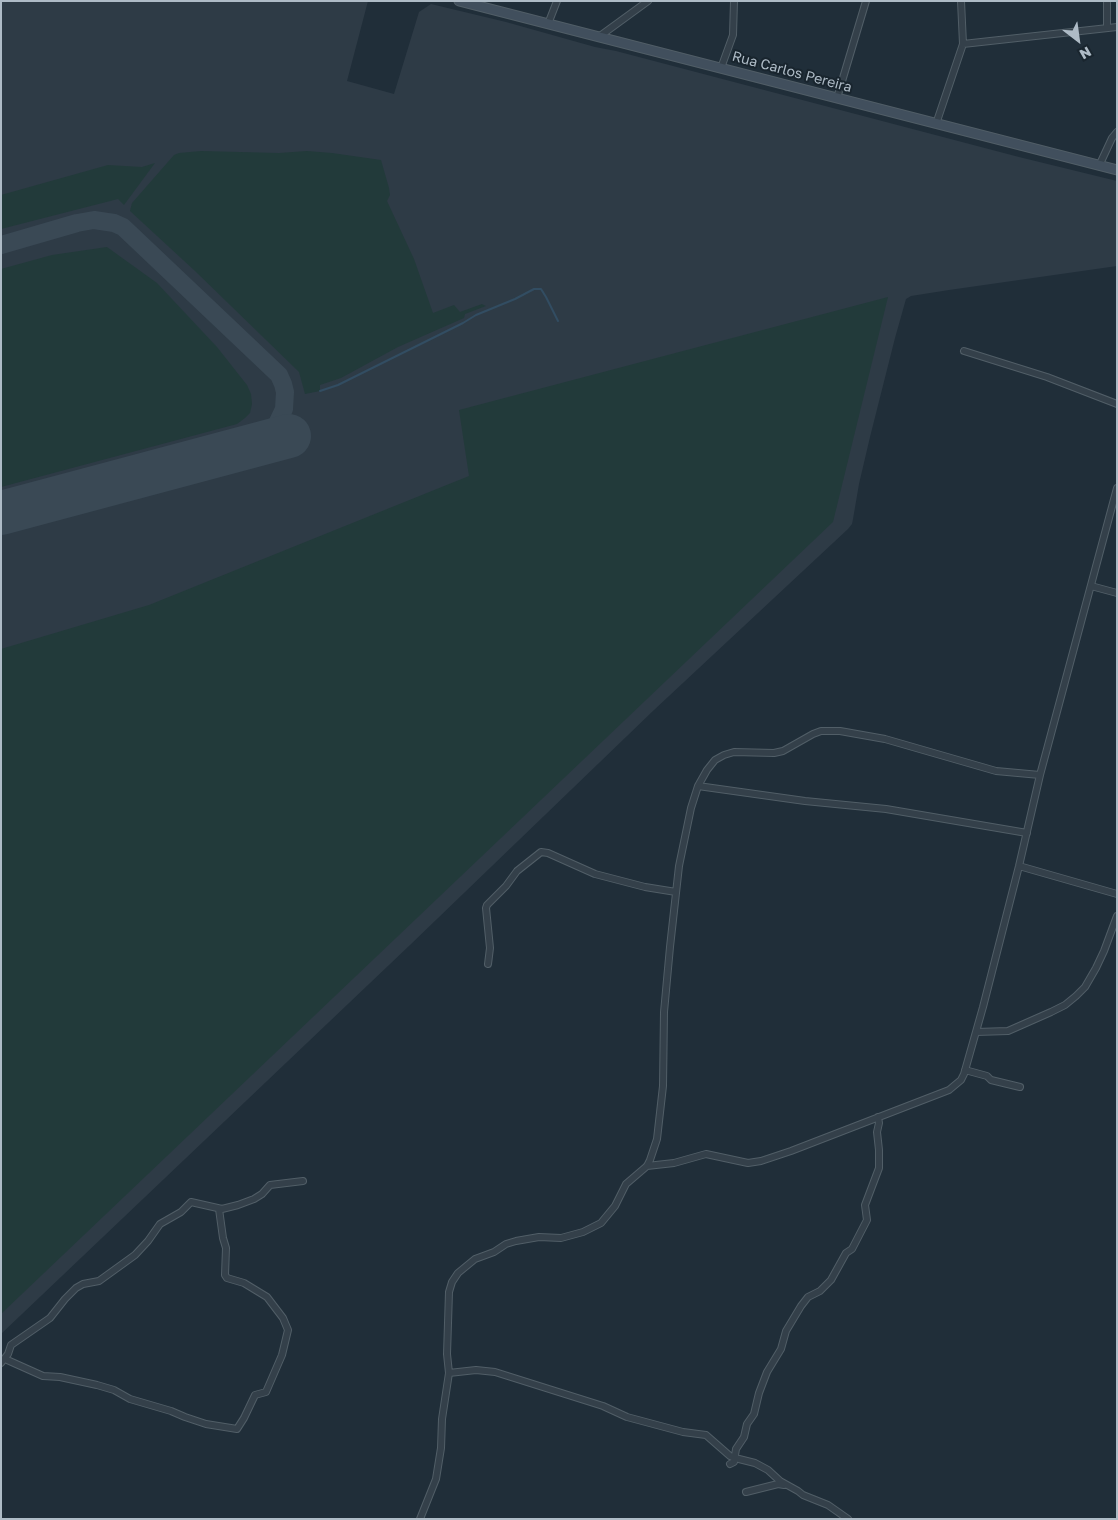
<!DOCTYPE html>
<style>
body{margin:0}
#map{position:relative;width:1118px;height:1520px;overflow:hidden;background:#202e39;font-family:"Golos Text",sans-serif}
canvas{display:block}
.frame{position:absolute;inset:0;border:2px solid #aebbc6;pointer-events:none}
.north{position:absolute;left:1053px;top:15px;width:50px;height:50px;-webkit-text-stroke:4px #19252e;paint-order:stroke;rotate:150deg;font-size:14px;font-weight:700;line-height:20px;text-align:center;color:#aebbc6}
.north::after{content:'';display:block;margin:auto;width:18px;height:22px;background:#aebbc6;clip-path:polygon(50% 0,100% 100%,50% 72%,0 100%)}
</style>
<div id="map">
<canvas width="1118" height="1520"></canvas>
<div class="frame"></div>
<div class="north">N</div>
</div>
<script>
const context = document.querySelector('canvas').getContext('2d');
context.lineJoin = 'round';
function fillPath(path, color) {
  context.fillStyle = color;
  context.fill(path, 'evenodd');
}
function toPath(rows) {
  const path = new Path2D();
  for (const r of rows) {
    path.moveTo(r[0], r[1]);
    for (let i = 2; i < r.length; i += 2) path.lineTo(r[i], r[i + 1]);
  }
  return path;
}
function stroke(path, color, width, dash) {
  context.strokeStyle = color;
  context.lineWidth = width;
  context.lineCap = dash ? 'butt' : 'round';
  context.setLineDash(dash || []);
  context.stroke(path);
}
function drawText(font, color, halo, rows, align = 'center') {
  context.font = font + ' "Golos Text",sans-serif';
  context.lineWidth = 4;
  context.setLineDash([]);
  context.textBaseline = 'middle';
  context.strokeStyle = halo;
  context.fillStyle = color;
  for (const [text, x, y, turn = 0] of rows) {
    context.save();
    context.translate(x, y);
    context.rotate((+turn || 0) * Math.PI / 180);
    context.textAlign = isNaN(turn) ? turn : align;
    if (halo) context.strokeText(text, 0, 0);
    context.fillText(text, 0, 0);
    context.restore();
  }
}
const airport = toPath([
 [1,1,368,1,347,81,394,94,419,12,431,4,506,22,595,47,616,51,1019,157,1117,181,1117,266,949,290,911,296,906,299,895,338,870,437,859,484,853,519,852,524,848,529,654,710,410,945,1,1334]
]);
const green = toPath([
 [201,151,279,153,307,151,332,153,381,160,389,188,390,195,387,201,414,259,433,313,454,305,460,312,482,304,486,306,465,314,464,318,398,347,341,378,320,385,320,391,305,394,299,372,195,271,130,211,132,203,174,155,179,153],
 [155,163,124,205,118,199,1,229,1,195,108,165,142,167],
 [107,247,157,283,217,347,247,385,251,394,252,404,250,413,245,418,237,424,1,487,1,269,52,255],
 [888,297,833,522,1,1314,1,649,149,605,469,476,459,410]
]);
const stream = toPath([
 [320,391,338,385,463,323,476,315,515,299,534,289,541,289,546,297,558,321]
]);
const taxiway = toPath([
 [1,245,77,223,94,220,114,223,123,227,279,375,283,384,285,392,284,409,274,430,260,443]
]);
const runway = toPath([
 [1,513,289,436]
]);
const street = toPath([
 [548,24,557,1],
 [1107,28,1107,1],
 [600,36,648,1],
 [963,44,1117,27],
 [721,68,733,35,734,1],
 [837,98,866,1],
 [936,124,963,44,961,1],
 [1099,166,1112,138,1117,132],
 [964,351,1047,377,1117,404],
 [1091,586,1117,593],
 [698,786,805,801,886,809,1027,833],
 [1019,866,1117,894],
 [488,964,490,948,486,908,487,905,506,886,517,871,541,852,548,853,595,874,645,887,676,892],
 [976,1032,1008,1031,1051,1012,1065,1005,1076,996,1085,987,1096,968,1104,951,1117,916],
 [965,1070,987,1076,991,1080,1020,1087],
 [647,1166,674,1163,706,1154,748,1163,761,1161,791,1151,949,1090,961,1080,964,1074,983,1007,1019,866,1040,775,1117,488],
 [5,1359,43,1376,60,1377,97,1385,114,1390,130,1399,171,1411,185,1417,206,1424,237,1429,244,1418,255,1395,266,1392,282,1355,288,1330,283,1318,267,1297,244,1283,227,1278,225,1275,226,1248,223,1238,219,1209],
 [1,1363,8,1354,11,1345,50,1318,65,1299,76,1288,83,1284,99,1281,135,1255,148,1241,160,1224,181,1212,191,1202,222,1209,238,1205,254,1199,262,1194,270,1185,303,1181],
 [449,1373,476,1370,495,1372,603,1406,627,1417,683,1432,706,1435,730,1456,735,1458,755,1463,768,1470,780,1481,798,1491,803,1495,828,1505,848,1519],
 [730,1464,734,1462,736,1449,744,1437,747,1424,754,1414,759,1393,767,1372,781,1349,786,1331,801,1306,808,1297,820,1291,831,1280,846,1253,852,1249,867,1220,865,1205,879,1168,879,1150,877,1132,879,1123,878,1117],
 [746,1492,778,1484,784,1485],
 [420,1519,436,1479,441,1448,442,1419,449,1373,447,1354,449,1292,452,1282,458,1273,475,1259,494,1252,506,1244,516,1241,539,1237,561,1238,583,1232,601,1223,615,1206,626,1184,647,1166,650,1160,657,1139,663,1086,664,1012,670,947,679,866,691,808,698,786,707,770,715,760,724,755,734,752,774,753,783,751,813,734,821,731,840,731,885,739,996,771,1040,775]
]);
const secondary = toPath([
 [459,1,1117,170]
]);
const streetNames = [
 ["Rua Carlos Pereira",792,72,15]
];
fillPath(airport, '#2e3b46');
fillPath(green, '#223a3a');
stroke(stream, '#324d62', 2);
stroke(taxiway, '#3a4955', 18);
stroke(runway, '#3a4955', 44);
stroke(street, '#515e67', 8);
stroke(secondary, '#515e67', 11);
stroke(street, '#34404a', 6);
stroke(secondary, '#414f5d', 9);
drawText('14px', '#aebbc6', '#19252e', streetNames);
</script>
